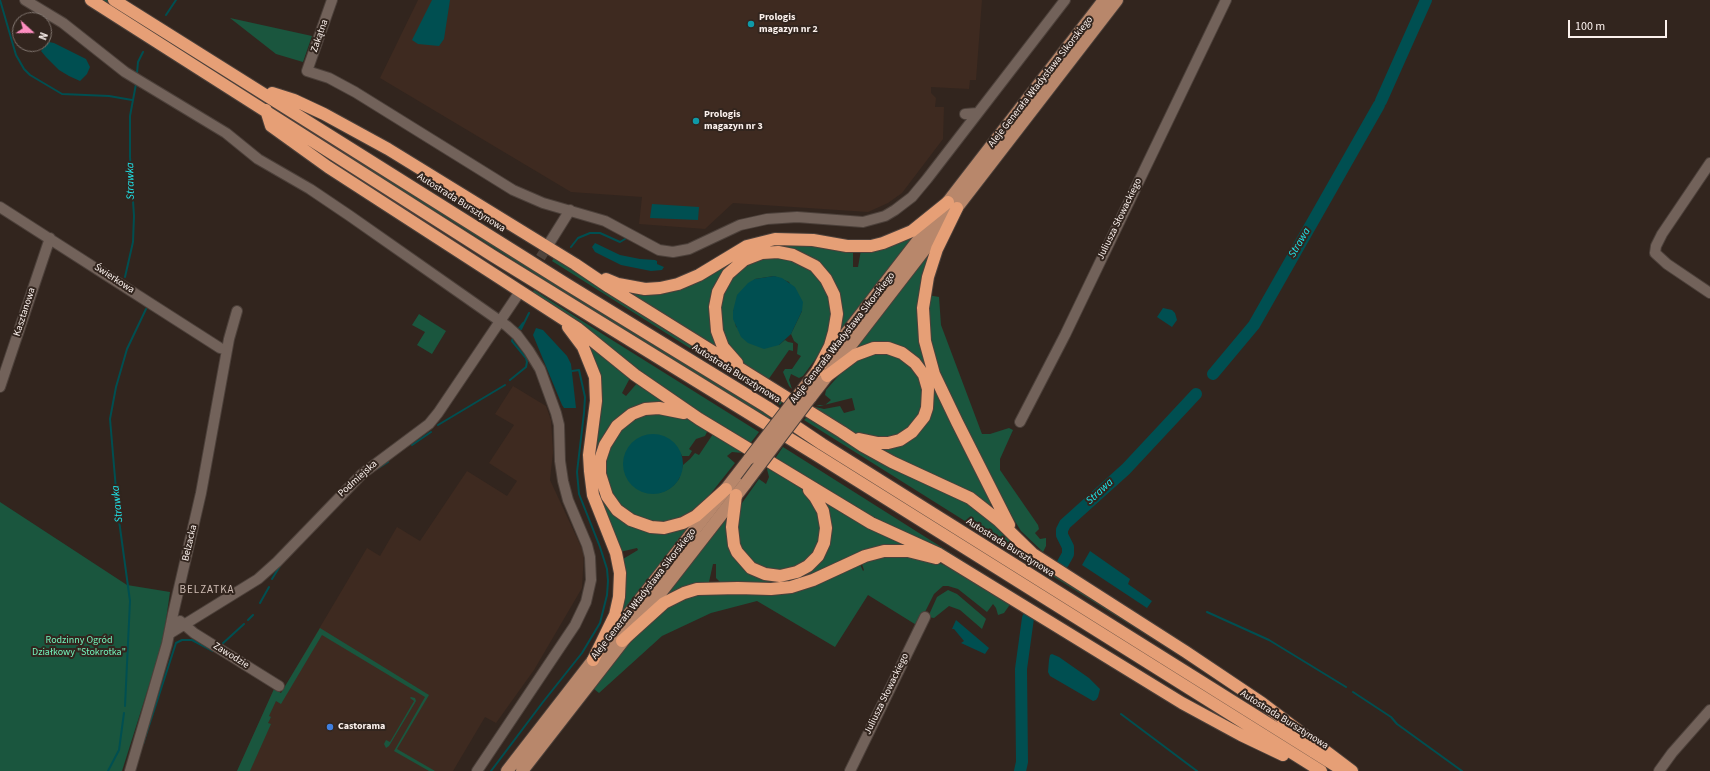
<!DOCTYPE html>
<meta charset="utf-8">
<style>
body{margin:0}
#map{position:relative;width:1710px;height:771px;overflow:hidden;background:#32251e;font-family:"Source Sans 3",sans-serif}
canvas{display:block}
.north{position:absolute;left:12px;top:12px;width:40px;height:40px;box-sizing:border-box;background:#32251e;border:1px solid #827771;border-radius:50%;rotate:111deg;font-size:11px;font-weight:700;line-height:16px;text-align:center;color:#fbf1ed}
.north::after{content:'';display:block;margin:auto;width:14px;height:18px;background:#fd8ec0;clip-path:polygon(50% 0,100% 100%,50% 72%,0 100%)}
.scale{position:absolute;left:1568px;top:20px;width:99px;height:18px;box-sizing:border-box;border:2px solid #fbf1ed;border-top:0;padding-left:5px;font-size:12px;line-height:14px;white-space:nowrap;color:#fbf1ed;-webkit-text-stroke:3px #32251e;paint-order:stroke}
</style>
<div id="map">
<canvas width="1710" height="771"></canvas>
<div class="north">N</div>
<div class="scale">100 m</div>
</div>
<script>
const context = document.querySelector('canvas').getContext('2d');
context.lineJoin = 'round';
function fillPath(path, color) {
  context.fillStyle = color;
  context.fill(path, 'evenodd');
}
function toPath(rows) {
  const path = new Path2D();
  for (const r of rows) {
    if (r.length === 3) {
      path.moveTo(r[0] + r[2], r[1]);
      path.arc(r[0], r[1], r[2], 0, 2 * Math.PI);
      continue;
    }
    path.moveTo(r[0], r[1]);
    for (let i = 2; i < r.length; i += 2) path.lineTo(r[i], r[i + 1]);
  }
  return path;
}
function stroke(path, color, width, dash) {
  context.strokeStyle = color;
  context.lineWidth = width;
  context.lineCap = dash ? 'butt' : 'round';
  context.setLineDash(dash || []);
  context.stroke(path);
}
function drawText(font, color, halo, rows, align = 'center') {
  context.font = font + ' "Source Sans 3",sans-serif';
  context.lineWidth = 4;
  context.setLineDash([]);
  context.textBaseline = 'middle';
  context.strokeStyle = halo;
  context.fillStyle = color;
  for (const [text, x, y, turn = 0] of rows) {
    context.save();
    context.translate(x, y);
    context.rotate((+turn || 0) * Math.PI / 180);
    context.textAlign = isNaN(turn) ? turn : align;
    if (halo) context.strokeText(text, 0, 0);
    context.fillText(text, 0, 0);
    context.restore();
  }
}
const built = toPath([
 [418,0,982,0,976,80,970,80,969,89,931,87,931,93,936,98,935,107,944,107,943,139,902,193,888,203,868,212,733,203,705,229,639,224,642,197,571,192,380,78],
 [513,386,546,406,551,420,553,452,550,480,584,553,582,588,534,670,496,723,485,717,453,771,237,771,274,689,281,693,367,548,380,556,397,527,420,541,467,471,507,496,517,481,489,463,514,425,495,414]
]);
const green = toPath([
 [96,0,107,0,771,417,768,420,663,355,458,225,304,131],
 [230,18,312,36,303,62,276,54],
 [918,234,837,338,840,329,821,266,759,250,711,299,709,312,711,329,724,355,620,289,646,293,743,251,789,242,853,252,853,267,858,267,861,250],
 [936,243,921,333,993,501,988,508,879,450,893,447,932,403,904,350,849,356],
 [555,256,783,401,780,405,552,261],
 [767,257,787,258,813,270,829,292,832,324,822,350,803,376,799,378,791,374,789,380,792,389,789,386,783,372,785,369,792,369,801,356,797,354,798,344,794,341,791,334,802,311,789,282,774,276,755,279,733,311,736,327,779,345,785,340,788,342,793,343,793,351,789,350,768,380,738,360,723,338,720,301,729,281,749,263],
 [534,290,604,335,759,432,749,445,665,391,532,293],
 [928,295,939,297,941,325,982,434,990,434,1009,428,1013,430,1000,459,1000,470,1038,525,1039,529,1035,533,1040,539,1046,538,1046,546,1043,552,1021,531,1010,513,945,387,931,349,928,327],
 [419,314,446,331,432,354,417,345,425,332,412,325],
 [578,335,630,378,622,393,626,396,638,382,672,404,661,402,627,411,618,417,607,429,600,442,597,476,637,528,697,519,611,631,623,559,638,550,637,548,620,552,601,508,592,464,598,407],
 [887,353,908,362,920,381,923,395,920,411,912,425,897,437,863,438,813,409,815,407,824,409,840,406,844,413,855,410,852,398,820,406,816,405,825,405,831,400,825,395,826,390,849,364,870,354],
 [671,413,689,419,708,429,707,432,705,436,696,439,689,449,692,451,689,456,682,456,682,454,659,493,667,490,674,485,679,479,683,465,690,459,695,453,699,455,713,434,744,452,743,453,732,452,727,456,735,463,700,507,678,521,655,523,627,512,612,496,604,473,607,451,618,432,634,418,642,415],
 [808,416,958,495,1212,676,804,420],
 [783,447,957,557,1132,666,774,460],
 [769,466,804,490,817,506,821,537,814,553,800,565,782,571,767,569,755,564,740,547,736,532,739,509,742,503,759,479,766,484,769,477,767,469],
 [0,502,127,585,170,592,163,641,122,771,0,771],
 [826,502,920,548,854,555,834,564,820,572,782,583,720,582,716,578,716,564,713,564,709,582,695,586,655,605,730,510,732,552,780,579,829,544,831,523],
 [889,554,933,560,959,572,1011,603,1004,613,998,615,996,608,993,604,987,612,958,589,948,586,943,586,934,594,918,626,868,595,835,647,757,601,711,613,662,636,599,693,594,689,627,646,648,623,672,604,689,596,707,591,761,591,859,562,863,571,864,570,861,562],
 [948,590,957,594,984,617,986,619,982,629,960,610,949,606,934,618,928,617,937,597],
 [320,628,429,695,397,749,435,771,429,771,394,751,425,697,322,635,281,704,276,701,269,716,271,717,268,723,271,724,250,771,237,771,274,689,281,693],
 [411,697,415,698,416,701,389,746,386,748,384,744,386,740,390,742,414,701,410,698]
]);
const water = toPath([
 [432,0,450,0,444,39,439,46,418,44,412,40],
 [49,42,54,43,86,59,90,67,87,74,80,81,69,76,59,70,46,57,41,51],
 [652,204,699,207,698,220,650,218],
 [595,243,620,255,640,259,655,260,657,261,657,264,664,267,662,270,651,271,621,265,595,252,592,247],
 [774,276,782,278,795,287,803,302,802,311,791,334,779,345,764,349,748,343,741,337,733,319,733,311,737,295,748,283,755,279],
 [1163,308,1172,310,1175,313,1177,320,1172,327,1157,317],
 [536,328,543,330,567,356,571,364,576,408,564,408,562,405,533,335],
 [653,464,30],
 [1090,551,1130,579,1128,584,1152,601,1147,608,1082,565],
 [956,620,989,648,985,654,961,643,964,641,954,629,952,629],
 [1052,654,1059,657,1089,678,1100,689,1098,697,1096,700,1093,701,1050,676,1048,672,1049,660,1050,655]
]);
const stream = toPath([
 [0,0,16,55,24,69,30,75,62,94,109,96,132,100],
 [166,15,176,0],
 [137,73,138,62,143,52],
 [571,247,578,238,590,233,600,233,620,242,625,239],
 [125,277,133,242,134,216,130,157,130,116,136,84],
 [519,328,523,323],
 [521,329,529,313],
 [510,380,526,367,527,362,526,358,512,341,513,338],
 [438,425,505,385],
 [412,445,431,432],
 [377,469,388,462],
 [272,579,280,566],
 [260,603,269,587],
 [1207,612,1269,640,1346,687],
 [248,620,253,615],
 [221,645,244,624],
 [1353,692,1391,717,1397,724,1462,771],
 [125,706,130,601,118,513,110,419,116,387,127,349,146,309],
 [1121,714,1197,771],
 [143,744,176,643,182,640,192,640,213,651],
 [108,771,119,750,124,713],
 [491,771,543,702,582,653,600,623,607,595,608,581,607,569,600,547,579,494,577,472,584,413,585,397,579,370,572,371]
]);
const river = toPath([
 [1381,101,1426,0],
 [1213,374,1254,325,1379,105],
 [1063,563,1068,554,1068,547,1062,535,1062,530,1065,524,1126,469,1196,394],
 [1020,771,1022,762,1021,669,1028,618]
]);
const minorTunnel = toPath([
 [517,296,550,242]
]);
const minor = toPath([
 [25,0,63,23,125,72,226,133,258,159,310,189,350,216,507,326,517,335,529,351,540,369,556,413,559,425,560,461,563,481,568,500,587,545,590,557,591,580,586,602,575,625,477,771],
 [332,0,307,71,329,78,355,92,513,190,543,203,605,221,659,250,673,252,689,249,740,225,767,219,797,217,863,222,885,216,895,210,912,197,927,179,1065,0],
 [965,114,977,113],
 [1710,163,1662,234,1656,246,1655,253,1667,264,1710,293],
 [0,207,220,348,227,350],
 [550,242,570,210],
 [0,387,50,238],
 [1020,422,1065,335,1226,0],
 [180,621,194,633,279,686],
 [169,634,258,579,277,562,362,474,429,424,438,413,517,296],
 [130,771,167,644,173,614,201,493,229,339,237,311],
 [850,771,925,617],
 [1659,771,1672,753,1710,710]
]);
const major = toPath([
 [800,393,1104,0],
 [810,398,1117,0],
 [507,771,750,458],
 [522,771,746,483]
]);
const highway = toPath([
 [91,0,493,256,818,456,1321,771],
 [114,0,568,285,767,407,822,444,1344,771],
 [272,93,294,100,324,114,388,149,575,264,609,287,842,432,863,446,892,462,970,498,998,520,1033,554,1186,652,1262,703,1352,771],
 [266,110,271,126,328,167,577,328,635,375,699,419,871,523,939,554,1182,703,1241,735,1283,755],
 [957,208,937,249,928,277,923,308,925,341,934,374,957,422,1009,525],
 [606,279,618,284,645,289,660,288,678,284,699,275,747,246,775,239,813,240,847,246,871,246,883,243,912,231,948,202],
 [568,327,583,347,595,377,596,401,589,455,590,471,593,495,616,553,620,573,619,597,615,615,593,660],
 [737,363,723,347,717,331,715,307,718,292,728,274,744,260,762,253,778,252,793,255,815,266,826,279,834,295,837,314,834,332,830,346,817,371],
 [827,376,855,355,874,348,888,348,902,353,915,363,924,375,928,389,927,408,924,417,912,432,900,440,888,443,878,443,859,439],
 [684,413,659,408,645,409,632,414,617,426,605,445,600,460,600,474,607,496,617,510,631,520,651,527,664,528,683,523,696,516,726,489],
 [736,495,732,527,734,545,737,552,751,568,765,574,780,576,797,572,808,566,818,556,824,543,826,528,823,511,815,497,809,490],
 [622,641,664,603,684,593,697,589,738,588,771,589,791,587,813,580,865,556,884,551,908,551,936,558]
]);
const majorBridge = toPath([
 [750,458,800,393],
 [746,483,810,398]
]);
const markers = [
 [751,24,4,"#0f9aa8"],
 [696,121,4,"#0f9aa8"],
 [330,727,4,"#3f7fe0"]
];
const poiNames = [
 ["Prologis",759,18],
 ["magazyn nr 2",759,30],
 ["Prologis",704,115],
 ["magazyn nr 3",704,127],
 ["Castorama",338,727]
];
const streetNames = [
 ["Zakątna",320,36,-71],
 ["Aleje Generała Władysława Sikorskiego",1041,82,-52],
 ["Autostrada Bursztynowa",461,203,32],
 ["Juliusza Słowackiego",1120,219,-64],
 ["Świerkowa",114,279,33],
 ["Kasztanowa",25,312,-72],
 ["Aleje Generała Władysława Sikorskiego",843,338,-52],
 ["Autostrada Bursztynowa",736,374,32],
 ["Podmiejska",358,479,-42],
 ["Belzacka",190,543,-77],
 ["Autostrada Bursztynowa",1010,548,32],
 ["Aleje Generała Władysława Sikorskiego",644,594,-52],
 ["Zawodzie",231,656,32],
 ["Juliusza Słowackiego",887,694,-64],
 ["Autostrada Bursztynowa",1284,720,32]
];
const parkNames = [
 ["Rodzinny Ogród",79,641],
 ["Działkowy \"Stokrotka\"",79,653]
];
const waterNames = [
 ["Strawka",131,181,-91],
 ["Strawa",1300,243,-60],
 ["Strawa",1100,492,-43],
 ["Strawka",118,504,-96]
];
const neighbourhoodNames = [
 ["BELZATKA",207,591]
];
fillPath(built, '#3e2a20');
fillPath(green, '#1a563e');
fillPath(water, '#004f51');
stroke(stream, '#004f51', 2);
stroke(river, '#004f51', 12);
stroke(minorTunnel, '#50443d', 10, [10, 5]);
stroke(minor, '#4c403a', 12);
stroke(major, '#4c403a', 14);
stroke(highway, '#4c403a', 14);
stroke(minor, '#72625a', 10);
stroke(major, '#b8876b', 12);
stroke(highway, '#e69f76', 12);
stroke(majorBridge, '#4c403a', 14, []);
stroke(majorBridge, '#b8876b', 12);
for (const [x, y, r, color] of markers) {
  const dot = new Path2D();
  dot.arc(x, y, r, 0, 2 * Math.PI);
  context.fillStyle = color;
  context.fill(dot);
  stroke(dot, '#32251e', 1.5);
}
drawText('bold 10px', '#fbf1ed', '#32251e', poiNames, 'left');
drawText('10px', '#fbf1ed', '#32251e', streetNames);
drawText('10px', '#74f5bd', '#32251e', parkNames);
drawText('italic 11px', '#1fe8ee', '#32251e', waterNames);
context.letterSpacing = '1px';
drawText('11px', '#cfbdb5', '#32251e', neighbourhoodNames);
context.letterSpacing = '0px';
</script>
